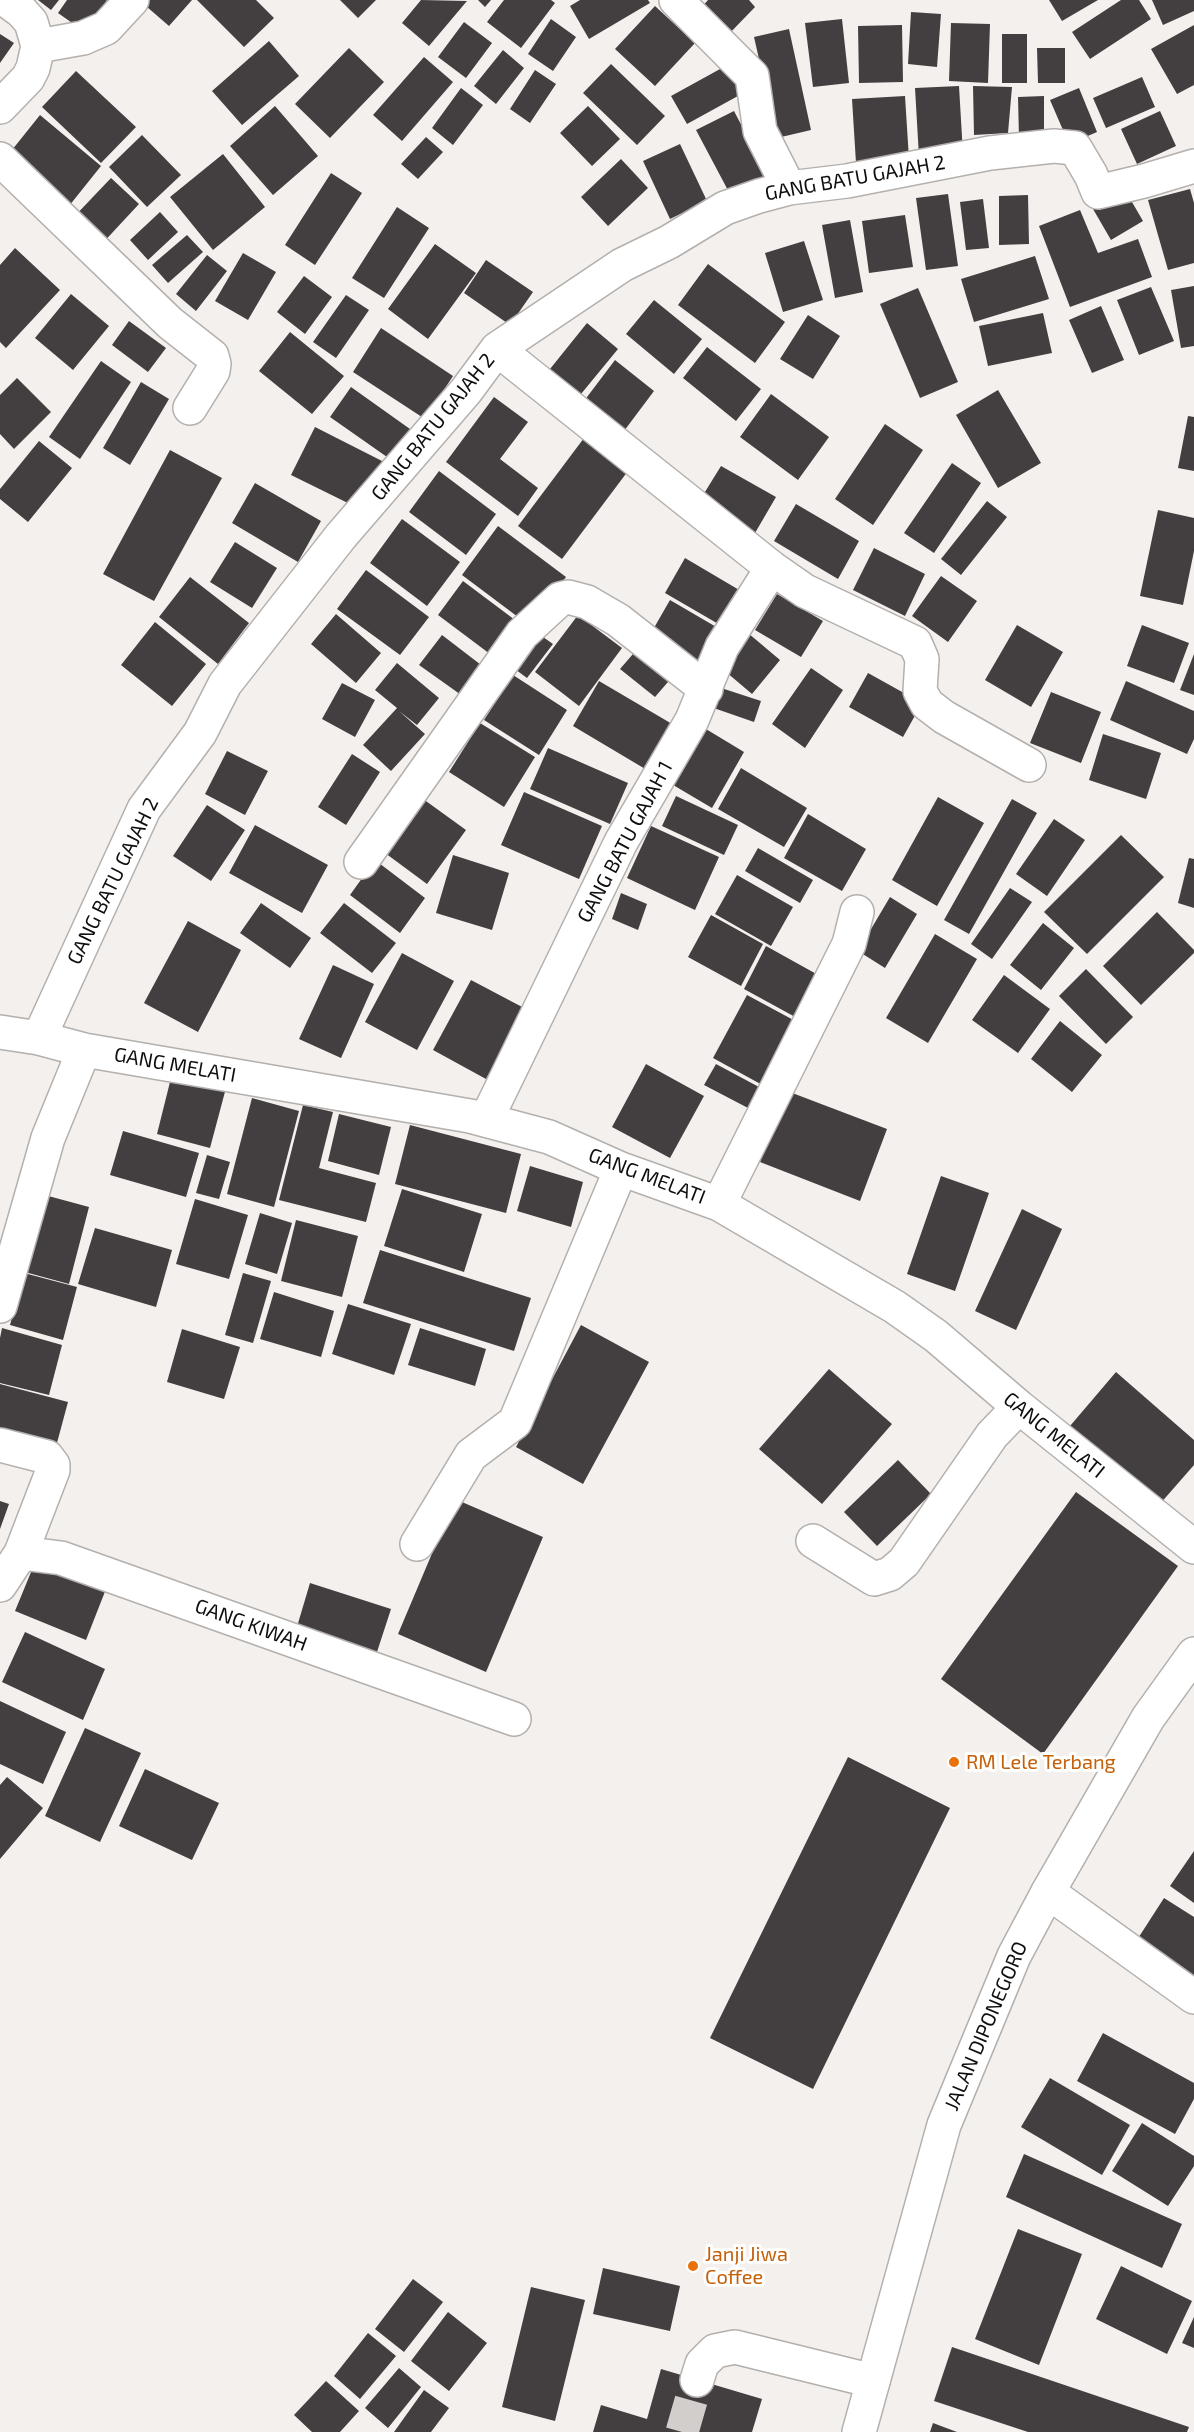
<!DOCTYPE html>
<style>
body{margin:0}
canvas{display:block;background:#f4f0ed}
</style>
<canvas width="1194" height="2432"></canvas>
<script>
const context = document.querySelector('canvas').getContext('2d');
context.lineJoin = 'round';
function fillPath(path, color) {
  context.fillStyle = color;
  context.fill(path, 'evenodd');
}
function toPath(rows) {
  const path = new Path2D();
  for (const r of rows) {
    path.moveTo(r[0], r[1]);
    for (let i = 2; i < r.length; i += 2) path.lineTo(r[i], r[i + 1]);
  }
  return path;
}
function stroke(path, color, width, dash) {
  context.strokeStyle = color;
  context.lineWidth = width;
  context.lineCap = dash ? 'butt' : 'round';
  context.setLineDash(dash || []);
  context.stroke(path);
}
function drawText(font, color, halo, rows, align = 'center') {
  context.font = font + ' "Exo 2",sans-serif';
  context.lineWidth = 6;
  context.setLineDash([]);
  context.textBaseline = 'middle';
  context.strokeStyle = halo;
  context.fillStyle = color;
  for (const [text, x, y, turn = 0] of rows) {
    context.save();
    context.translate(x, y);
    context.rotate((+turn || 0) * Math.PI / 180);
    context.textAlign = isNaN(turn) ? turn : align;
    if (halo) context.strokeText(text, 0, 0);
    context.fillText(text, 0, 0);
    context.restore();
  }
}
const building = toPath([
 [38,0,59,0,51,10],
 [67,0,107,0,85,32,58,13],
 [139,0,192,0,169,26],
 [197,0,256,0,274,18,244,47],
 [340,0,376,0,358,18],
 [421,0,467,1,429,46,402,23],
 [478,0,491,0,485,7],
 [504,0,551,0,555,3,521,48,487,22],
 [580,0,648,0,650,3,589,39,570,6],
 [708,0,749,0,755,7,727,36,700,9],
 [1049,0,1098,0,1062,21],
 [1121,0,1139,0,1151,19,1090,59,1072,32],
 [1152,0,1194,0,1194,11,1163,25],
 [655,6,695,43,655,86,615,49],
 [911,12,941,14,937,67,908,64],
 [551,19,576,37,553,71,528,54],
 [842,19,849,83,813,87,805,23],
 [464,22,492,43,466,78,438,57],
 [951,23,990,24,988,83,949,81],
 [902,25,903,82,859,83,858,26],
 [1194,25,1194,85,1177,94,1151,49],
 [789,29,811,130,777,138,754,37],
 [0,34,14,43,0,63],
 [1002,34,1027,34,1027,83,1002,83],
 [269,41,299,76,242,125,212,91],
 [349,48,384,82,330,138,295,104],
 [1037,48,1065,48,1065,83,1038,83],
 [503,50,524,68,496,104,474,86],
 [424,57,453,82,402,141,373,115],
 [731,63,747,91,687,124,671,96],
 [611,64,665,116,637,145,583,93],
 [535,70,556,84,530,123,510,109],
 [76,71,136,127,101,163,42,107],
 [1142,77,1155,107,1106,128,1093,98],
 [959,86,963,154,919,157,915,88],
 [973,86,1012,87,1008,133,974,135],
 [461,88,483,105,453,145,432,128],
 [1079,88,1097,132,1069,144,1050,100],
 [905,96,909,159,856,163,852,99],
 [1044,96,1044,137,1019,138,1018,97],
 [275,106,318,156,273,195,230,146],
 [588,106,620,139,592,166,560,133],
 [734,111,768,176,731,196,696,130],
 [1160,111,1176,146,1137,164,1121,129],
 [40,115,101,166,69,206,8,155],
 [142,135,181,175,147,207,109,167],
 [426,137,443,152,418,179,401,164],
 [680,144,707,201,670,219,643,161],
 [223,154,265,207,213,250,170,197],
 [621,159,648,188,608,226,581,197],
 [331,173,362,193,315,265,285,245],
 [111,178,139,204,99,247,71,220],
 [1190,189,1194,203,1194,263,1168,270,1148,200],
 [1125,190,1143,221,1111,240,1093,209],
 [948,194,958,266,926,270,916,198],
 [1028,195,1029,244,999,245,999,196],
 [983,199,989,248,966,250,960,202],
 [397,207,429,228,384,298,352,278],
 [1080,210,1098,253,1138,239,1152,277,1070,307,1039,226],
 [160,212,178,232,148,260,130,240],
 [905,215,913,267,869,273,862,221],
 [850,220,863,292,835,298,822,225],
 [187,235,203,252,168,283,152,265],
 [804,241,823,300,783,312,765,253],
 [435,244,476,273,428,339,388,309],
 [15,248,60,290,6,348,0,342,0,265],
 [243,253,276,272,248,320,215,301],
 [207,255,227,271,196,311,176,294],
 [1035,256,1049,299,974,322,961,279],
 [486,260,533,292,510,325,464,293],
 [708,264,785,322,755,363,678,305],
 [304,276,332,297,305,334,277,312],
 [1194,286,1194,346,1181,348,1171,290],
 [1151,287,1174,341,1139,355,1117,300],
 [918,288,958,382,920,398,880,304],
 [71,294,109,326,73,370,35,338],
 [346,295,369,310,336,358,313,342],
 [654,300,702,339,674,374,626,334],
 [1101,306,1124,360,1092,373,1069,320],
 [1043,313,1052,353,988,366,979,326],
 [808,315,840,336,813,379,780,359],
 [129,321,166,348,148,372,112,345],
 [587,323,618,349,581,394,550,369],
 [381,328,453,376,425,419,353,372],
 [290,332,344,376,312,414,259,371],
 [707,347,761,389,736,421,683,378],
 [615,360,654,391,621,435,581,405],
 [101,361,131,382,80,459,49,437],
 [17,378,51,412,14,449,0,434,0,395],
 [141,382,169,399,130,465,103,448],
 [351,387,417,434,397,464,330,417],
 [998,390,1041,463,998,488,956,415],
 [771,394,829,437,798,480,740,437],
 [494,397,528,422,500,459,538,488,518,516,446,462],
 [1188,416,1194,417,1194,471,1178,468],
 [885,424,923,450,873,525,835,499],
 [315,427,384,462,360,509,291,475],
 [584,438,628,471,562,559,518,526],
 [39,441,72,468,28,522,0,499,0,489],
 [170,450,222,478,154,601,103,574],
 [952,463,981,483,934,553,904,533],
 [721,466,776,497,755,533,700,500],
 [439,471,496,514,466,555,409,512],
 [255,483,321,521,298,562,232,523],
 [987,501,1007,517,961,575,941,559],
 [796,504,859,541,838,579,774,541],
 [1158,510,1194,518,1194,551,1183,605,1140,596],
 [402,519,460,562,427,606,370,563],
 [498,526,566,577,530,626,462,575],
 [235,542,277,568,252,608,210,582],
 [874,548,925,574,905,616,853,590],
 [685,558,746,594,727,629,665,593],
 [366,570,429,617,400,655,337,609],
 [941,576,977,601,948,642,912,616],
 [190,577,249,623,218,664,159,617],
 [463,581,519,623,494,657,438,615],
 [777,594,823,621,801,657,755,630],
 [670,600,718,628,695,668,647,640],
 [336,614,381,653,356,683,311,644],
 [578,615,622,648,579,706,535,672],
 [155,622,206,664,172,706,121,665],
 [1017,625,1063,652,1031,707,985,680],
 [1142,625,1189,643,1174,683,1127,666],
 [533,630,553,644,527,678,508,664],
 [748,633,780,660,752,694,719,666],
 [442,635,485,668,464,697,419,665],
 [639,647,674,675,655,697,620,669],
 [1194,654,1194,695,1180,690],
 [397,663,439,698,417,725,399,711,425,734,391,771,363,745,397,708,375,690],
 [811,668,843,690,805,748,772,724],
 [868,673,922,703,903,737,849,707],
 [513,675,567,710,539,755,484,720],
 [599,681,684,731,657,776,573,726],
 [1126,681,1194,711,1194,739,1187,754,1110,720],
 [342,683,375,700,355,737,322,719],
 [712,685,761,701,754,722,705,705],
 [1051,692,1101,712,1081,763,1030,743],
 [480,723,535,757,504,807,449,772],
 [696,723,744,752,712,808,663,779],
 [1103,734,1161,753,1146,799,1089,780],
 [548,748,628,783,610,824,530,789],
 [227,751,268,771,245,815,205,794],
 [352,754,380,772,346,825,318,807],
 [741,768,807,808,784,847,718,809],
 [524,792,602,826,579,879,501,845],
 [419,796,466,830,427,884,381,850],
 [676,796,738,825,724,855,662,826],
 [938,797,984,823,937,906,892,880],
 [1012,799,1037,813,969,934,944,920],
 [207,805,245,830,211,881,173,856],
 [808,814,866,849,842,891,784,858],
 [1054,819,1085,840,1047,896,1016,874],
 [255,825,328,865,302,913,229,873],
 [651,826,719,857,695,910,627,878],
 [1121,835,1164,877,1087,954,1044,912],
 [758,848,813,880,800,903,745,871],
 [453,855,509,873,492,930,436,913],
 [1189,858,1194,859,1194,908,1178,903],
 [375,860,425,898,400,933,350,895],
 [737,875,793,907,771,946,715,914],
 [1010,888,1032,902,992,959,971,944],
 [621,893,647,904,638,930,612,919],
 [890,897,917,914,885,968,858,951],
 [261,903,311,938,290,968,240,933],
 [344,903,396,943,372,973,320,933],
 [1157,912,1194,950,1194,953,1141,1005,1103,966],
 [711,915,763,944,741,986,688,957],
 [188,921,241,950,198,1032,144,1003],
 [1043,923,1074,948,1041,990,1010,965],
 [935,934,977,959,928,1043,886,1018],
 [766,946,820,976,797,1018,744,989],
 [402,953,454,981,417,1050,365,1022],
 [333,965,374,984,341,1058,299,1039],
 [1086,969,1133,1017,1106,1044,1059,996],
 [1004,975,1050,1009,1018,1053,972,1020],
 [471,980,524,1008,486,1079,433,1050],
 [747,995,799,1023,766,1087,713,1058],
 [1060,1021,1102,1055,1072,1092,1031,1059],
 [646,1064,704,1096,670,1158,612,1127],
 [716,1064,759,1087,748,1108,704,1085],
 [172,1074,226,1088,210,1148,157,1134],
 [787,1091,887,1129,860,1201,760,1162],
 [252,1098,299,1111,274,1207,227,1194],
 [303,1105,333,1112,319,1168,376,1183,366,1222,279,1200],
 [339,1114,391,1127,379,1175,328,1161],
 [410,1125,521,1154,506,1213,395,1184],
 [123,1131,199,1153,186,1197,110,1175],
 [207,1155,230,1162,219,1199,196,1193],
 [530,1166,583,1182,571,1227,517,1211],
 [941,1176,989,1193,955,1291,907,1274],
 [402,1189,482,1214,464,1272,384,1246],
 [41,1194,89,1207,69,1284,21,1271],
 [195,1199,248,1215,229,1279,176,1264],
 [1022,1209,1062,1229,1016,1330,975,1311],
 [260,1213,292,1223,277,1274,245,1264],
 [296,1220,358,1236,342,1297,281,1281],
 [95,1228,172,1250,156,1307,78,1284],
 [380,1250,531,1298,514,1351,363,1303],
 [24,1273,77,1287,63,1340,10,1325],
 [243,1273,271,1281,253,1343,225,1335],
 [274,1292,334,1311,321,1357,260,1339],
 [348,1304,411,1324,394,1375,332,1354],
 [581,1325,649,1362,583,1484,516,1447],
 [2,1328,62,1345,49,1395,0,1383,0,1338],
 [420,1328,486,1349,475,1386,408,1365],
 [182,1329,240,1347,224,1399,167,1382],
 [829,1369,892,1424,822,1504,759,1449],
 [1116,1372,1194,1440,1194,1465,1159,1505,1070,1426],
 [0,1384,68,1402,54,1454,0,1440],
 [898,1460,931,1494,877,1546,844,1512],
 [1076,1492,1178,1566,1043,1754,941,1679],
 [455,1499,543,1537,486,1672,398,1634],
 [0,1501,9,1504,0,1529],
 [36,1560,106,1589,86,1640,15,1611],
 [310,1583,391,1609,376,1655,296,1630],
 [25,1632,105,1669,83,1720,2,1682],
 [0,1701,66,1732,43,1784,0,1764],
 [85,1728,141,1753,100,1842,45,1816],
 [848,1757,950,1808,813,2089,710,2038],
 [145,1769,219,1803,192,1860,119,1826],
 [7,1777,43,1808,0,1859,0,1785],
 [1194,1851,1194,1903,1170,1886],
 [1164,1898,1194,1917,1194,1981,1135,1943],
 [1103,2033,1194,2083,1194,2099,1175,2134,1077,2081],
 [1050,2078,1130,2125,1102,2175,1021,2127],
 [1142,2123,1194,2156,1194,2166,1168,2206,1112,2171],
 [1024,2154,1182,2224,1162,2268,1006,2197],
 [1018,2229,1082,2254,1039,2365,975,2339],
 [1121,2266,1192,2301,1167,2354,1096,2319],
 [603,2268,680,2286,670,2331,593,2314],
 [413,2279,443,2302,404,2352,375,2329],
 [531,2287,585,2300,555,2421,502,2407],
 [448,2312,487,2343,449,2391,411,2361],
 [1194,2317,1194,2348,1182,2343],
 [368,2333,396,2356,360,2399,334,2376],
 [952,2347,1189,2427,1187,2432,1028,2432,934,2401],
 [399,2368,421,2387,388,2428,365,2408],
 [661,2369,762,2399,752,2432,593,2432,601,2405,647,2419],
 [326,2381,359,2411,340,2432,312,2432,294,2415],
 [424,2390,449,2408,431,2432,394,2432],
 [933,2423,957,2432,930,2432]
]);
const minorTunnel = toPath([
 [682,2432,697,2380]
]);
const minor = toPath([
 [676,0,752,76,760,131,789,188],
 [38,46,83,38,106,28,132,0],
 [0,107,28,78,33,68,38,46,31,22,21,11,6,0],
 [0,159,170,323,212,356,214,364,213,371,190,408],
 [497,349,772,568,805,591,915,643,922,659,920,691,927,704,944,717,1029,765],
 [361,862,522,634,560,599,568,597,587,602,618,620,706,689],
 [0,1032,39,1038,84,1050,470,1116,549,1137,621,1169,719,1204,895,1307,936,1336,1019,1407,1194,1547],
 [39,1038,144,809,200,733,225,684,341,536,466,391,497,349,622,265,669,242,725,208,759,196,789,188,847,181,990,153,1054,146,1075,148,1091,175,1098,192,1144,181,1194,166],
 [486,1120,621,842,692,720,722,647,772,568],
 [719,1204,849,944,857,912],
 [0,1306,48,1138,84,1050],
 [0,1445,47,1457,53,1465,53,1470,21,1553,0,1585],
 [813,1541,874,1579,890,1574,904,1562,992,1435,1019,1407],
 [417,1544,471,1455,515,1422,621,1169],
 [21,1553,61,1558,514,1719],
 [1048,1892,1194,1997],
 [697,2380,702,2364,715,2351,735,2347,873,2381]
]);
const major = toPath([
 [859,2432,944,2125,1014,1956,1048,1892,1148,1718,1194,1654]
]);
const markers = [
 [954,1762,6,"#e8710a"],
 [693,2266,6,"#e8710a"]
];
const streetNames = [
 ["GANG BATU GAJAH 2",855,178,-10],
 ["GANG BATU GAJAH 2",433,427,-51],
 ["GANG BATU GAJAH 1",625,842,-62],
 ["GANG BATU GAJAH 2",113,881,-64],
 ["GANG MELATI",175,1065,10],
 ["GANG MELATI",647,1176,21],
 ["GANG MELATI",1054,1435,39],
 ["GANG KIWAH",251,1625,20],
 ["JALAN DIPONEGORO",986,2026,-67]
];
const foodNames = [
 ["RM Lele Terbang",966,1762],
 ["Janji Jiwa",705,2254],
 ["Coffee",705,2277]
];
fillPath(building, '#433f40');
stroke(minorTunnel, '#d2cecb', 33, [33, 16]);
stroke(minor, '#b3b0ad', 36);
stroke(major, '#b3b0ad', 36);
stroke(minor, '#fff', 33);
stroke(major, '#fff', 33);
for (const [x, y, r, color] of markers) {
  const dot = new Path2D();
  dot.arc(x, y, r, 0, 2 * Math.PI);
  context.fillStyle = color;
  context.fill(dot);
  stroke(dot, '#fff', 2);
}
drawText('20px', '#100e0d', '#fff', streetNames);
drawText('20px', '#c56008', '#fff', foodNames, 'left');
</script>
